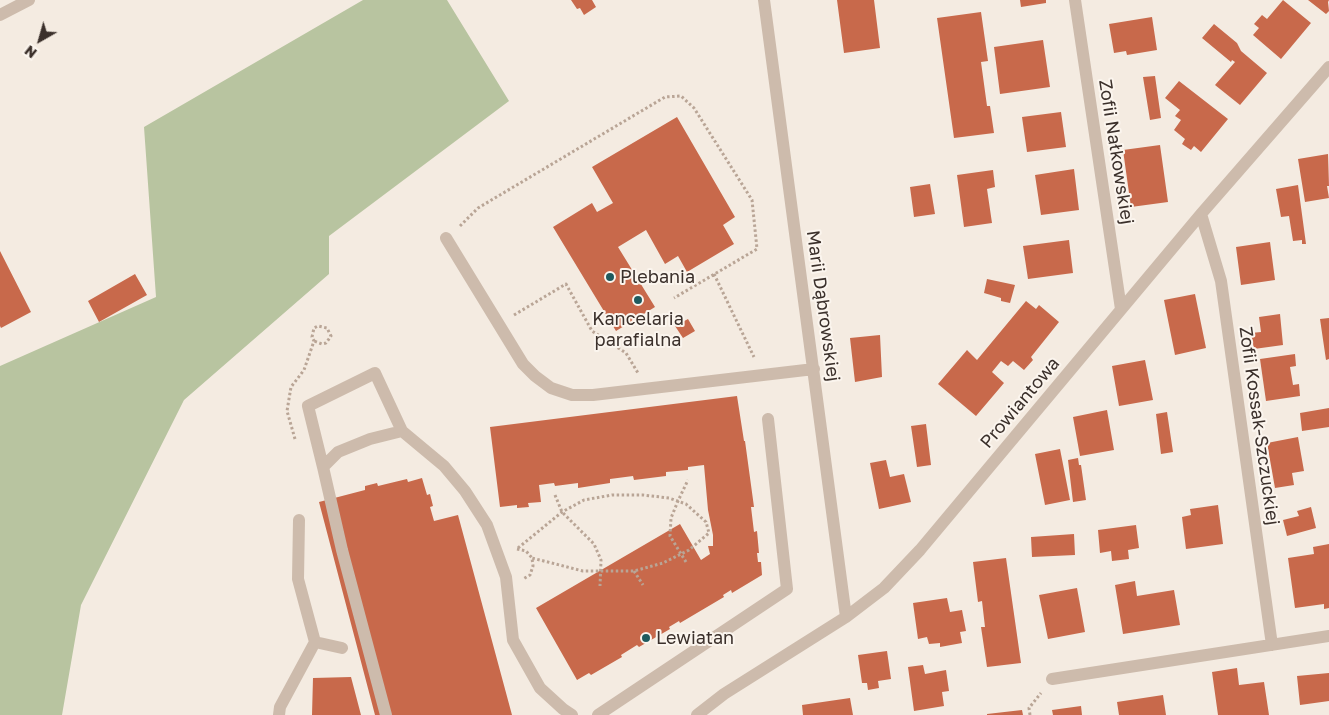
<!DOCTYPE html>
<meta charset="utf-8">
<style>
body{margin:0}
#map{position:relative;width:1329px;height:715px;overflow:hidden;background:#f4ebe1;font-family:"Golos Text",sans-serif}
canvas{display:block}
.north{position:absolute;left:15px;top:15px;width:50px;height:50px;-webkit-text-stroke:4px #fbf5ee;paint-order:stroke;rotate:218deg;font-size:14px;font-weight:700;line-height:20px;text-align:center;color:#3b302b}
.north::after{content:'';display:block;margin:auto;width:18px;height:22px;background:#3b302b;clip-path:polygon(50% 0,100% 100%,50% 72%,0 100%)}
</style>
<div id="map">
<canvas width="1329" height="715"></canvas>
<div class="north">N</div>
</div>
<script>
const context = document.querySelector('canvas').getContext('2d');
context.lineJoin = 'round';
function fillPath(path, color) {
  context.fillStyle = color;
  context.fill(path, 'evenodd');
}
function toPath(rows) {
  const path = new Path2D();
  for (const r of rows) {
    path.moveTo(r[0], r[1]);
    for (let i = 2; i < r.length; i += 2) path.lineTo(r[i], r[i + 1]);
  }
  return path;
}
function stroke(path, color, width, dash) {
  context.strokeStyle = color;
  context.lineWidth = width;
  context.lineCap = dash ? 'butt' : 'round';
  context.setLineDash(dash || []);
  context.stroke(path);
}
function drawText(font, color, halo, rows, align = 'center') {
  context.font = font + ' "Golos Text",sans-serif';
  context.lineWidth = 4;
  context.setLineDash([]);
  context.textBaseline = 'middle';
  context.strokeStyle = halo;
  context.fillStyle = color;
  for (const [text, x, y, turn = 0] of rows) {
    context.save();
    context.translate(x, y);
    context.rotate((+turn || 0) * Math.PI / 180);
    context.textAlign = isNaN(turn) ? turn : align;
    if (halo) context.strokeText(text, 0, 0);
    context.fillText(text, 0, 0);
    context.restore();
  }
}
const green = toPath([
 [363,0,447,0,509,101,329,236,329,274,184,400,81,605,62,715,0,715,0,366,156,297,144,127]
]);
const building = toPath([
 [571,0,592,0,596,7,584,15,580,8,577,9],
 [837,0,874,0,880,48,844,53],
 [1020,0,1046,0,1046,3,1021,7],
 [1283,0,1311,23,1281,59,1253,35,1259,28,1254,24,1262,15,1267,19],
 [1308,0,1329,0,1328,2,1329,11,1326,14],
 [981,12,988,61,981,62,987,106,990,106,994,133,954,138,937,18],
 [1152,17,1157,50,1127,55,1126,51,1114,53,1109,24],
 [1214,24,1237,43,1241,51,1267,73,1240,105,1215,85,1235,62,1232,60,1231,62,1202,38],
 [1043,40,1050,87,1000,94,994,47],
 [1155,76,1161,118,1150,120,1143,77],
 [1179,81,1228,119,1201,152,1194,146,1191,150,1182,144,1185,139,1174,130,1181,120,1175,116,1180,110,1165,98],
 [1061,112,1066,147,1027,152,1022,117],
 [677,117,735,217,723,225,734,244,687,272,678,256,665,264,646,230,618,247,655,307,616,331,553,227,592,203,597,212,613,203,592,167],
 [1160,145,1168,202,1131,207,1123,150],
 [1328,154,1329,186,1327,186,1329,198,1305,202,1298,159],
 [1074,169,1079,210,1041,215,1035,175],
 [993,170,995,187,987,189,992,223,964,227,957,175],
 [930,184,935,214,914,217,910,187],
 [1298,185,1306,244,1302,244,1302,240,1293,241,1289,216,1281,217,1276,189],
 [1069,240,1073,273,1028,279,1023,246],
 [1270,242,1275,280,1241,285,1236,247],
 [0,251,31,312,1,328,0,326],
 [135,274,147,295,99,322,88,301],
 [987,279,1015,285,1010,303,1001,301,1001,298,984,293],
 [1195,294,1206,348,1175,355,1164,300],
 [1026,301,1036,309,1039,305,1059,322,1031,357,1033,360,1024,370,1013,361,1008,366,1001,361,992,372,1004,383,976,416,938,384,967,350,977,360],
 [1280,314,1283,345,1254,349,1251,333,1261,332,1259,317],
 [1329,318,1329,359,1326,360,1320,319],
 [688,319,695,331,683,338,675,326],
 [880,335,882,377,855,382,850,338],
 [1295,354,1296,366,1290,367,1293,385,1299,384,1300,396,1266,401,1260,359],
 [1145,360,1153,400,1119,406,1112,366],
 [737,396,744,441,745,441,754,507,751,507,754,532,757,531,759,553,757,553,758,562,761,562,762,575,732,593,731,590,723,595,724,597,680,623,679,621,669,627,670,629,639,647,637,645,621,655,622,657,591,675,589,673,577,680,536,608,680,524,701,560,710,554,708,546,713,546,713,535,708,510,704,465,688,467,688,470,666,472,666,476,634,480,633,476,610,479,610,483,578,488,578,483,555,486,554,483,539,485,541,502,528,503,529,507,517,508,517,505,500,507,490,427],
 [1329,408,1329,427,1302,431,1300,413],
 [1107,410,1114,450,1080,456,1073,417],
 [1167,412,1173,452,1161,454,1156,414],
 [926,424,931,465,917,467,911,426],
 [1298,437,1304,471,1292,473,1294,485,1275,488,1267,443],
 [1060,449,1070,500,1045,505,1035,454],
 [1078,458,1079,465,1081,465,1086,500,1073,502,1068,460],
 [886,460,890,477,904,474,911,502,879,509,870,463],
 [422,478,427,495,430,494,433,506,430,507,434,521,458,515,512,715,375,715,319,502,365,490,365,486,377,483,378,486,407,479,408,482],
 [1218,505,1223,544,1186,549,1182,517,1191,515,1190,509],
 [1311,507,1316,528,1287,536,1283,520,1299,516,1297,511],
 [1136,525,1139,548,1128,550,1129,559,1112,561,1111,551,1100,553,1098,530],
 [1074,534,1075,555,1032,557,1031,537],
 [1329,544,1329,608,1324,609,1324,604,1295,608,1288,558,1314,554,1313,547],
 [1006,558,1021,663,987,667,981,627,985,627,982,601,978,602,973,562],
 [1135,581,1137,596,1174,590,1180,625,1123,634,1115,585],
 [1077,588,1085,632,1048,639,1039,595],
 [947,598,950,612,962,610,966,631,960,632,962,643,940,647,940,643,929,644,927,637,918,639,913,603],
 [887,651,891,679,878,681,879,688,868,690,867,683,862,683,858,655],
 [923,665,925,674,946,670,949,691,942,692,944,706,914,711,908,667],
 [1237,668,1239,685,1264,682,1269,715,1218,715,1212,672],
 [1329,673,1329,701,1300,705,1297,676],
 [351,677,361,715,312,715,313,678],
 [1163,695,1166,715,1119,715,1117,702],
 [850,698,853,715,803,715,802,705],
 [1081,706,1082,715,1053,715,1052,710],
 [1022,710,1023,715,987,715,987,714]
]);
const path = toPath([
 [460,226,478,208,665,97,681,96,694,108,752,200,757,249,674,298],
 [714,274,754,357],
 [514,315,566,284,592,331,626,353,638,373],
 [295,439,287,411,291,387,304,370,314,341,312,337,314,328,318,326,327,328,331,336,326,343,322,344,314,341],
 [555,495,562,512,594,544,601,560,600,586],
 [518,548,562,512,584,500,612,495,643,495,669,498,686,504,706,522,709,533,689,550,663,563,634,571,583,571,532,558],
 [517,549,526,551,532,558,533,566,530,575,523,579],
 [686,562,670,536,671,518,678,501,688,480],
 [634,571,643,585],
 [1030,715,1029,708,1041,693]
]);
const minor = toPath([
 [764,0,846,617],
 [1075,0,1121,309],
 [0,15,29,0],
 [1201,214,1221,281,1272,645],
 [446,238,523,364,535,376,551,388,572,395,593,395,814,369],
 [323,467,308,406,375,373,402,431],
 [315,642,342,648],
 [1052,679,1329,636],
 [279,715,280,707,315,642,298,579,299,520],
 [386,715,342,550,323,467,338,452,370,439,402,431,444,466,465,491,487,525,506,577,513,640,540,688,563,709,572,715],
 [598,715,787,589,768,419],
 [697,715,724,694,846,617,884,588,920,550,1201,214,1329,67]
]);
const markers = [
 [610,277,5,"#1f5a5e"],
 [638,300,5,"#1f5a5e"],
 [646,638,5,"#1f5a5e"]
];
const streetNames = [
 ["Zofii Nałkowskiej",1116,152,81],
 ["Marii Dąbrowskiej",823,306,82],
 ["Prowiantowa",1020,403,-50],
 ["Zofii Kossak-Szczuckiej",1259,426,82]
];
const poiNames = [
 ["Plebania",620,277],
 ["Kancelaria",638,319,"center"],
 ["parafialna",638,340,"center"],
 ["Lewiatan",656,638]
];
fillPath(green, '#b8c4a0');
fillPath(building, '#c8694b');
stroke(path, '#b9a596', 3, [2.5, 2.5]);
stroke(minor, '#cdbbac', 12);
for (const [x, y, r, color] of markers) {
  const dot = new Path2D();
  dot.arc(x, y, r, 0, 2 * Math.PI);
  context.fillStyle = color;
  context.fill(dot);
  stroke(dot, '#fbf5ee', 2);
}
drawText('18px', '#3b302b', '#fbf5ee', streetNames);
drawText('18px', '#3b302b', '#fbf5ee', poiNames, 'left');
</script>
